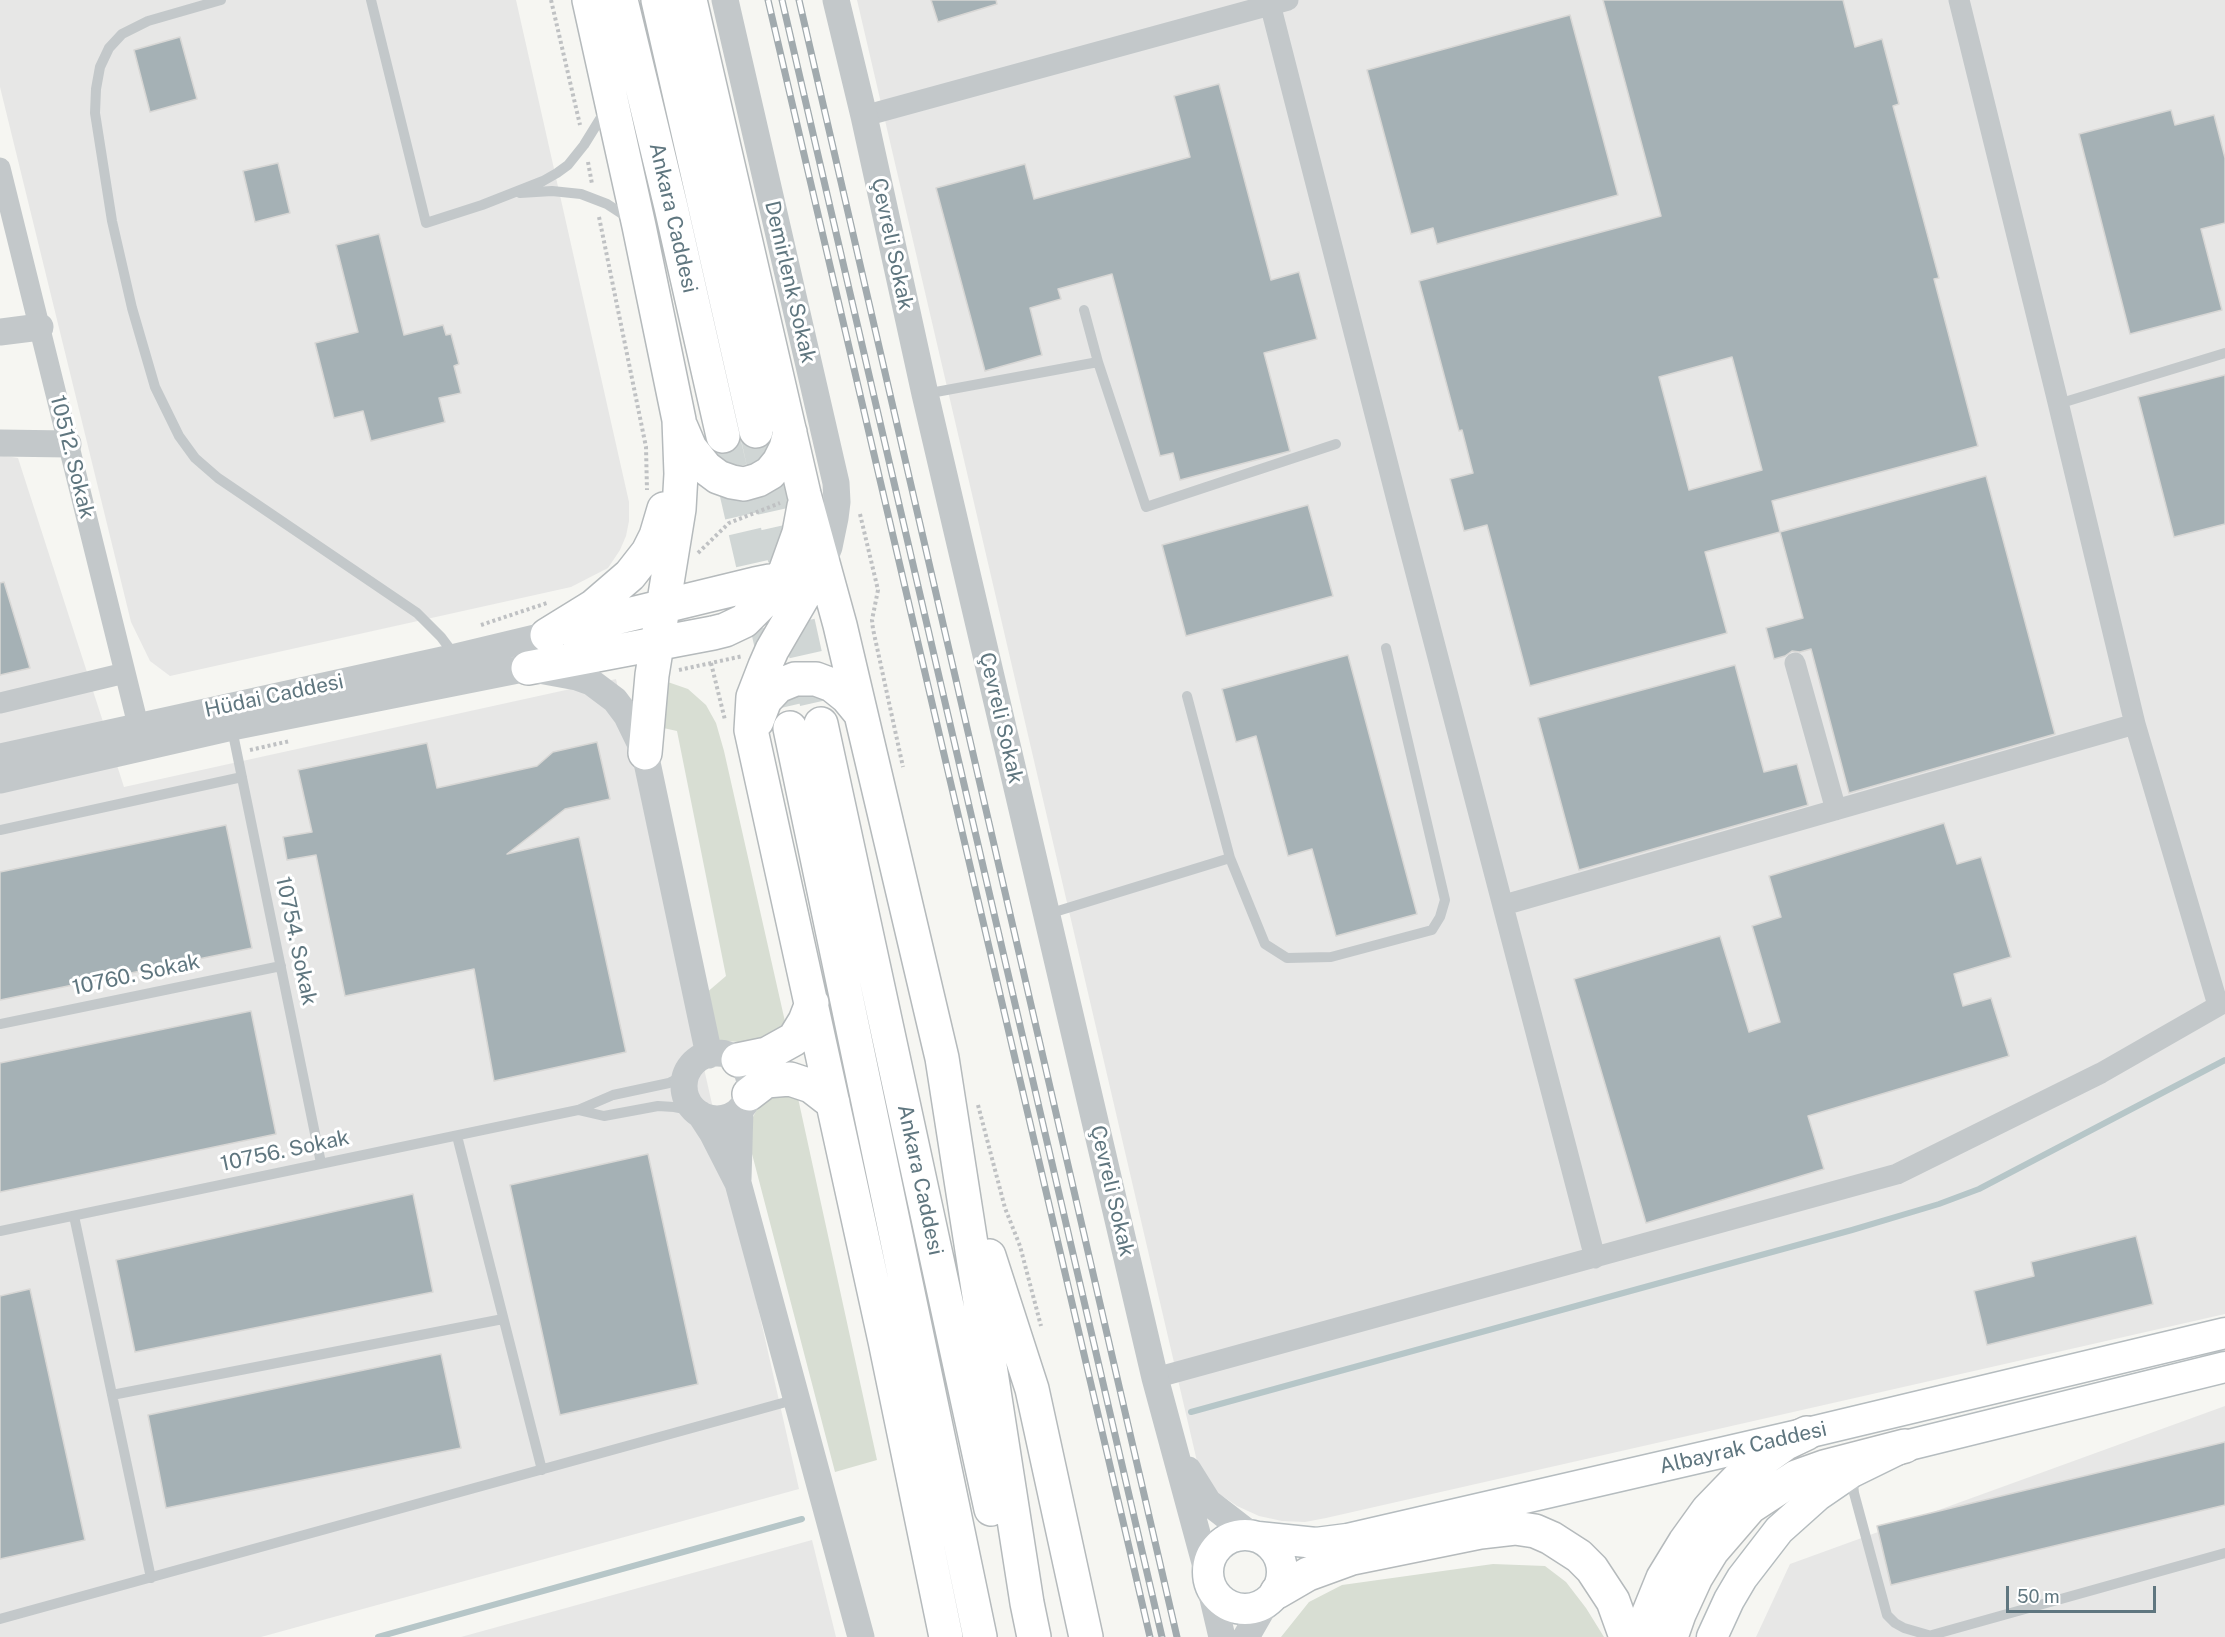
<!DOCTYPE html>
<meta charset="utf-8">
<style>
body{margin:0}
#map{position:relative;width:2225px;height:1637px;overflow:hidden;background:#f6f6f2;font-family:"Public Sans",sans-serif}
canvas{display:block}
.scale{position:absolute;left:2006px;top:1586px;width:150px;height:27px;box-sizing:border-box;border:3px solid #5f767f;border-top:0;padding-left:8px;font-size:18px;line-height:21px;white-space:nowrap;color:#5f767f;-webkit-text-stroke:4px #fff;paint-order:stroke}
</style>
<div id="map">
<canvas width="2225" height="1637"></canvas>
<div class="scale">50 m</div>
</div>
<script>
const context = document.querySelector('canvas').getContext('2d');
context.lineJoin = 'round';
function fillPath(path, color) {
  context.fillStyle = color;
  context.fill(path, 'evenodd');
}
function toPath(rows) {
  const path = new Path2D();
  for (const r of rows) {
    if (r.length === 3) {
      path.moveTo(r[0] + r[2], r[1]);
      path.arc(r[0], r[1], r[2], 0, 2 * Math.PI);
      continue;
    }
    path.moveTo(r[0], r[1]);
    for (let i = 2; i < r.length; i += 2) path.lineTo(r[i], r[i + 1]);
  }
  return path;
}
function stroke(path, color, width, dash) {
  context.strokeStyle = color;
  context.lineWidth = width;
  context.lineCap = dash ? 'butt' : 'round';
  context.setLineDash(dash || []);
  context.stroke(path);
}
function drawText(font, color, halo, rows, align = 'center') {
  context.font = font + ' "Public Sans",sans-serif';
  context.lineWidth = 6;
  context.setLineDash([]);
  context.textBaseline = 'middle';
  context.strokeStyle = halo;
  context.fillStyle = color;
  for (const [text, x, y, turn = 0] of rows) {
    context.save();
    context.translate(x, y);
    context.rotate((+turn || 0) * Math.PI / 180);
    context.textAlign = isNaN(turn) ? turn : align;
    if (halo) context.strokeText(text, 0, 0);
    context.fillText(text, 0, 0);
    context.restore();
  }
}
const built = toPath([
 [0,0,516,0,629,502,629,521,626,536,620,550,608,568,571,587,170,676,150,661,131,622,0,87],
 [857,0,2225,0,2225,1314,1326,1518,1305,1522,1282,1521,1259,1516,1237,1506,1215,1491,1199,1470],
 [0,455,18,458,124,787,616,679,799,1489,261,1637,0,1637],
 [2225,1406,2225,1637,1756,1637,1790,1564],
 [812,1540,836,1637,461,1637]
]);
const green = toPath([
 [662,680,688,689,706,705,716,723,724,751,786,1026,752,1043,712,1040,705,994,726,976,677,731,654,726],
 [782,1096,798,1098,877,1460,835,1472,751,1150,752,1119,757,1109,772,1098],
 [1493,1564,1545,1566,1566,1582,1586,1608,1604,1637,1281,1637,1309,1602,1342,1585]
]);
const stream = toPath([
 [1191,1412,1852,1230,1939,1204,1979,1189,2225,1060],
 [378,1637,802,1519]
]);
const building = toPath([
 [931,0,996,0,997,4,938,22,931,0],
 [1603,0,1843,0,1855,47,1882,39,1899,104,1893,106,1939,278,1934,279,1978,446,1772,501,1780,532,1705,552,1727,633,1530,686,1487,525,1464,531,1450,479,1473,473,1462,430,1459,431,1419,281,1661,216,1603,0],
 [1732,357,1762,470,1689,490,1659,377,1732,357],
 [1570,15,1618,195,1437,244,1433,228,1411,234,1367,70,1570,15],
 [180,37,197,99,150,112,134,50,180,37],
 [1219,84,1271,280,1299,272,1317,339,1264,353,1290,451,1180,480,1173,453,1160,456,1112,274,1058,289,1061,299,1030,308,1042,355,985,371,936,188,1025,164,1034,199,1190,157,1174,96,1219,84],
 [2171,110,2175,125,2214,115,2225,158,2225,223,2201,229,2222,310,2130,334,2079,134,2171,110],
 [278,163,290,213,255,222,243,171,278,163],
 [379,234,404,335,443,325,446,335,451,334,459,364,454,366,461,393,439,398,445,422,371,441,363,411,334,418,315,343,358,332,336,245,379,234],
 [2225,375,2225,524,2174,537,2138,397,2225,375],
 [1986,476,2055,734,1849,793,1811,649,1800,652,1792,651,1785,656,1774,659,1766,628,1803,618,1780,532,1986,476],
 [1308,505,1333,596,1186,636,1162,545,1308,505],
 [4,582,30,668,0,675,0,583,4,582],
 [1348,655,1417,914,1336,936,1312,849,1288,856,1256,736,1236,742,1222,689,1348,655],
 [1735,665,1764,772,1797,764,1808,805,1579,870,1538,718,1735,665],
 [597,742,610,799,565,809,507,854,579,837,626,1052,494,1081,474,969,345,996,316,855,287,860,283,837,312,832,298,770,427,743,437,788,537,766,553,752,597,742],
 [1944,823,1957,864,1981,857,2011,957,1954,974,1963,1006,1991,998,2009,1056,1808,1116,1824,1169,1646,1223,1574,979,1720,936,1749,1032,1780,1022,1752,926,1781,917,1769,876,1944,823],
 [226,825,252,948,0,1000,0,872,226,825],
 [251,1011,276,1134,0,1192,0,1063,251,1011],
 [648,1154,698,1384,560,1415,510,1185,648,1154],
 [413,1194,433,1292,135,1352,116,1260,413,1194],
 [2136,1236,2153,1304,1987,1345,1974,1291,2034,1276,2031,1262,2136,1236],
 [30,1289,85,1540,0,1559,0,1296,30,1289],
 [441,1354,461,1448,166,1508,148,1415,441,1354],
 [2225,1442,2225,1505,1891,1585,1877,1526,2225,1442]
]);
const trunkTunnel = toPath([
 [756,431,821,724],
 [723,436,790,728]
]);
const path = toPath([
 [551,0,580,125],
 [588,162,592,184],
 [599,217,646,447,647,490],
 [860,514,878,590,872,620,873,629,903,767],
 [698,553,729,523,780,503],
 [481,625,547,603],
 [711,663,725,720],
 [679,670,743,656],
 [250,750,290,741],
 [978,1105,1005,1208,1020,1246,1041,1326]
]);
const service = toPath([
 [221,0,148,21,122,34,109,48,100,67,96,89,95,113,112,221,132,308,155,387,179,436,195,458,218,478,417,613,441,637,456,657],
 [371,0,426,223,482,205,543,181,557,173,568,165,584,145,605,111],
 [520,193,552,191,581,194,607,204,630,219],
 [1084,310,1098,362,1146,507,1336,444],
 [925,394,1098,362],
 [2058,404,2225,353],
 [1187,696,1230,858,1265,944,1287,958,1331,957,1432,930,1440,917,1445,900,1386,648],
 [232,729,321,1163],
 [0,830,242,777],
 [1048,914,1230,858],
 [0,1024,281,966],
 [578,1110,604,1116,658,1106,674,1107,696,1111],
 [457,1136,542,1470],
 [74,1216,151,1578],
 [0,1231,578,1110,613,1095,669,1083,687,1074],
 [112,1395,503,1319],
 [1852,1475,1854,1493,1887,1615,1895,1623,1904,1628,1935,1637],
 [0,1619,797,1399],
 [1932,1635,2225,1553]
]);
const minor = toPath([
 [1269,0,1400,512,1595,1258],
 [1959,0,2056,394,2135,724,2218,1005],
 [864,116,1288,0],
 [0,168,142,741],
 [1795,663,1836,810],
 [0,703,125,673],
 [1504,905,2135,724],
 [1155,1378,1897,1174,2101,1073,2225,1002]
]);
const tertiary = toPath([
 [725,0,836,483,837,502,835,518,829,547,822,564],
 [836,0,864,116,925,394,1155,1378,1208,1574],
 [0,332,40,327],
 [0,443,68,444],
 [0,757,456,657,547,635],
 [0,780,232,727,528,668,577,677,591,682,615,700,627,716,645,753,709,1055],
 [717,1086,33],
 [700,1114,713,1134,738,1183,861,1637],
 [738,1179,740,1109],
 [1188,1470,1208,1502,1252,1536],
 [1210,1586,1222,1637],
 [1246,1637,1265,1604]
]);
const secondary = toPath([
 [1245,1572,37],
 [1258,1537,1316,1543,1347,1539,1807,1433,2225,1333],
 [1712,1637,1729,1600,1742,1578,1779,1530,1817,1496,1852,1472,1905,1446,2225,1367]
]);
const trunk = toPath([
 [589,0,639,226,679,420,681,474,679,509,652,675,645,753],
 [621,0,671,207,723,436],
 [658,0,756,431],
 [690,0,804,494,840,625,942,1058,1027,1603,1034,1637],
 [681,427,690,448,706,468,718,477,732,482,744,484,758,480,770,473,779,462,786,448,790,432],
 [822,564,772,650,765,666,753,697,751,730,885,1341,946,1637],
 [570,629,755,584,770,581,792,584],
 [547,635,594,606,630,575,648,552,656,536,664,509],
 [528,668,713,633,725,630,744,621,767,598,785,572,799,533,804,506],
 [757,721,765,700,778,686,795,679,816,679,832,685,847,697,861,714],
 [821,724,991,1509],
 [790,728,980,1637],
 [738,1060,767,1054,794,1039,805,1021,812,1003],
 [749,1094,766,1081,790,1079,811,1086,833,1103],
 [989,1256,1032,1389,1086,1637],
 [1277,1592,1308,1574,1352,1558,1480,1532,1515,1528,1535,1531,1551,1538,1579,1556,1592,1569,1613,1601,1626,1637],
 [1639,1637,1663,1578,1685,1542,1708,1510,1738,1479,1755,1465,1786,1443,1807,1433],
 [1671,1637,1679,1614,1696,1577,1712,1551,1750,1507,1796,1477,1824,1467,1905,1446]
]);
const rail = toPath([
 [768,0,1150,1637],
 [782,0,1162,1637],
 [799,0,1177,1637]
]);
const streetNames = [
 ["Ankara Caddesi",673,218,77],
 ["Çevreli Sokak",892,244,78],
 ["Demirlenk Sokak",790,282,77],
 ["10512. Sokak",72,457,76],
 ["Hüdai Caddesi",274,696,-12],
 ["Çevreli Sokak",1001,718,77],
 ["10754. Sokak",296,941,78],
 ["10760. Sokak",136,975,-12],
 ["10756. Sokak",285,1151,-12],
 ["Ankara Caddesi",920,1180,78],
 ["Çevreli Sokak",1112,1191,77],
 ["Albayrak Caddesi",1743,1448,-13]
];
fillPath(built, '#e7e7e6');
fillPath(green, '#d8ded3');
stroke(stream, '#b6c6c8', 6);
fillPath(building, '#a5b1b5');
stroke(building, '#d8d7d5', 1.5);
stroke(trunkTunnel, '#d0d6d5', 33, [33, 16]);
stroke(secondary, '#b5bcbf', 33);
stroke(trunk, '#b5babc', 36);
stroke(path, '#bfc1c3', 4, [3, 3]);
stroke(service, '#c3c8ca', 10);
stroke(minor, '#c3c8ca', 21);
stroke(tertiary, '#c3c8ca', 27);
stroke(secondary, '#fff', 30);
stroke(trunk, '#fff', 33);
stroke(rail, '#a1aaae', 7);
stroke(rail, '#fff', 4.5, [14]);
drawText('21px', '#5f767f', '#fff', streetNames);
</script>
